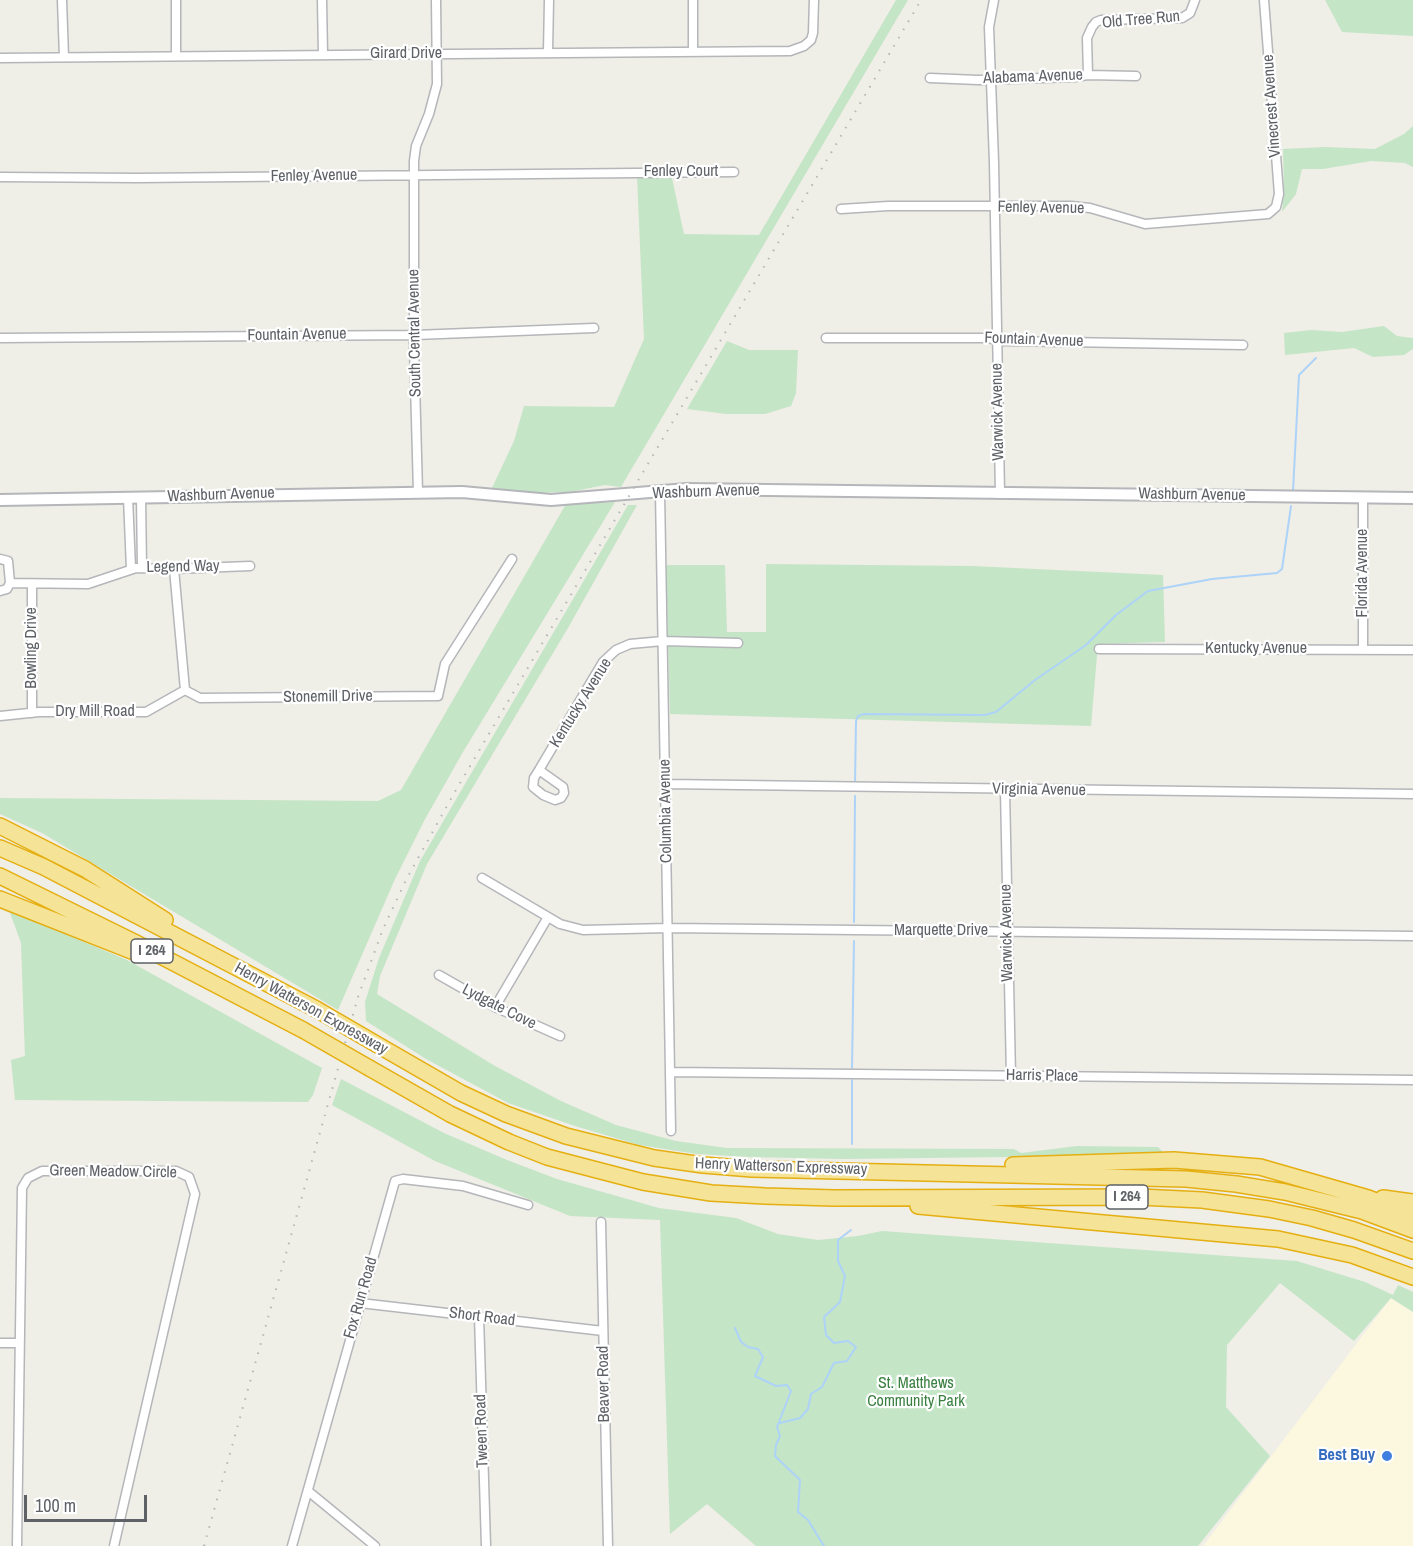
<!DOCTYPE html>
<style>
body{margin:0}
#map{position:relative;width:1413px;height:1546px;overflow:hidden;background:#efeee7;font-family:"Archivo Narrow",sans-serif}
canvas{display:block}
.scale{position:absolute;left:24px;top:1495px;width:123px;height:27px;box-sizing:border-box;border:3px solid #5e6166;border-top:0;padding-left:8px;font-size:18px;line-height:21px;white-space:nowrap;color:#5e6166;-webkit-text-stroke:4px #fff;paint-order:stroke}
</style>
<div id="map">
<canvas width="1413" height="1546"></canvas>
<div class="scale">100 m</div>
</div>
<script>
const context = document.querySelector('canvas').getContext('2d');
context.lineJoin = 'round';
function fillPath(path, color) {
  context.fillStyle = color;
  context.fill(path, 'evenodd');
}
function toPath(rows) {
  const path = new Path2D();
  for (const r of rows) {
    path.moveTo(r[0], r[1]);
    for (let i = 2; i < r.length; i += 2) path.lineTo(r[i], r[i + 1]);
  }
  return path;
}
function stroke(path, color, width, dash) {
  context.strokeStyle = color;
  context.lineWidth = width;
  context.lineCap = dash ? 'butt' : 'round';
  context.setLineDash(dash || []);
  context.stroke(path);
}
function drawText(font, color, halo, rows, align = 'center') {
  context.font = font + ' "Archivo Narrow",sans-serif';
  context.lineWidth = 4.5;
  context.setLineDash([]);
  context.textBaseline = 'middle';
  context.strokeStyle = halo;
  context.fillStyle = color;
  for (const [text, x, y, turn = 0] of rows) {
    context.save();
    context.translate(x, y);
    context.rotate((+turn || 0) * Math.PI / 180);
    context.textAlign = isNaN(turn) ? turn : align;
    if (halo) context.strokeText(text, 0, 0);
    context.fillText(text, 0, 0);
    context.restore();
  }
}
const commercial = toPath([
 [1391,1298,1413,1312,1413,1546,1203,1546]
]);
const green = toPath([
 [896,0,908,0,621,487,605,485,570,492,519,493,491,490,514,441,524,406,614,407,644,339,637,176,672,178,684,234,759,235],
 [1325,0,1413,0,1413,36,1342,32],
 [1413,126,1413,167,1405,163,1371,161,1323,169,1302,169,1296,194,1282,212,1284,191,1283,149,1325,147,1375,149,1404,134],
 [1384,326,1397,336,1413,338,1413,349,1404,355,1373,357,1354,348,1285,355,1284,333,1311,330,1342,332],
 [727,341,749,350,798,350,796,393,791,406,765,414,726,414,687,409],
 [615,502,463,752,424,821,395,879,338,1010,42,833,0,814,0,798,378,801,401,790,566,504],
 [628,505,637,505,568,628,427,864,380,976,377,994,495,1066,561,1101,616,1125,676,1141,727,1148,1014,1149,1021,1153,1077,1146,1158,1147,1163,1152,1010,1157,842,1159,748,1157,697,1154,639,1145,575,1126,508,1103,426,1059,366,1021,365,1002,379,958,420,861],
 [766,564,972,566,1163,575,1165,642,1098,644,1091,726,670,714,666,565,725,565,727,632,766,632],
 [9,910,127,960,322,1068,313,1095,308,1102,15,1100,11,1060,25,1056,24,1031,21,943],
 [341,1079,444,1133,507,1160,557,1179,659,1208,736,1218,778,1234,818,1240,858,1236,882,1231,1297,1261,1365,1282,1393,1295,1398,1285,1413,1292,1413,1312,1391,1298,1354,1341,1280,1283,1227,1345,1226,1407,1270,1456,1198,1546,756,1546,707,1504,670,1534,660,1220,570,1216,435,1161,332,1105]
]);
const stream = toPath([
 [1293,491,1299,375,1316,358],
 [855,783,856,721,858,716,864,714,985,715,996,712,1035,680,1086,645,1116,615,1148,591,1212,579,1277,573,1282,569,1291,506],
 [854,922,855,796],
 [852,1068,854,941],
 [852,1144,852,1080],
 [735,1328,741,1342,748,1347,758,1349,763,1357,755,1376,776,1386,787,1385,791,1391,777,1427,780,1436,776,1445,775,1456,800,1480,798,1512,808,1520,824,1546],
 [780,1423,800,1418,808,1409,811,1394,822,1387,834,1363,847,1361,856,1347,848,1341,834,1343,826,1335,824,1317,840,1302,845,1276,838,1261,838,1240,851,1230]
]);
const minor = toPath([
 [62,0,64,57],
 [176,0,176,56],
 [322,0,323,54],
 [994,0,989,27,994,162,1000,494],
 [693,50,693,0],
 [548,52,549,0],
 [0,58,790,51,804,46,811,40,813,33,814,0],
 [1088,75,1087,38,1092,27,1096,22,1101,20,1182,18,1190,13,1195,0],
 [930,78,978,80,1075,77,1088,75,1136,76],
 [0,177,138,178,734,172],
 [841,209,888,206,1071,206,1090,208,1145,224,1268,214,1276,207,1279,194,1264,0],
 [0,338,415,335,594,328],
 [826,338,987,338,1005,341,1243,345],
 [418,492,414,347,414,161,416,146,429,114,437,84,436,0],
 [660,492,671,1131],
 [128,497,131,569],
 [141,497,142,568],
 [1363,497,1363,650],
 [0,559,8,561,10,583,7,589,0,591],
 [174,569,185,690],
 [10,583,88,584,136,568,174,569,250,566],
 [32,584,32,713],
 [1099,649,1413,650],
 [185,690,200,698,438,696,445,664,512,559],
 [0,716,39,712,146,712,185,690],
 [539,770,563,787,564,793,561,798,555,800,543,795,533,787,534,778,539,770,594,677,603,662,616,650,630,644,663,641,738,643],
 [666,784,1413,794],
 [1005,790,1011,1076],
 [482,878,560,924,583,930,668,928,1413,936],
 [439,975,495,1007,560,1036],
 [495,1007,548,917],
 [671,1072,1413,1080],
 [601,1222,608,1546],
 [360,1303,603,1331],
 [479,1316,486,1546],
 [0,1343,19,1343],
 [308,1491,375,1546],
 [17,1546,22,1188,28,1178,42,1171,176,1171,189,1177,195,1194,114,1546],
 [292,1546,395,1181,403,1179,463,1186,528,1205]
]);
const tertiary = toPath([
 [0,500,462,492,551,500,687,489,1413,498]
]);
const motorway = toPath([
 [0,826,85,869,165,920],
 [0,848,44,867,316,1009],
 [0,876,134,942,303,1030],
 [0,899,134,952],
 [383,1048,461,1093,506,1114,566,1136,654,1158,703,1165,752,1169,1186,1179,1236,1184,1285,1192,1362,1211,1413,1230],
 [371,1069,450,1114,509,1142,547,1157,643,1182,711,1193,765,1196,834,1198,1140,1197,1202,1200,1269,1209,1312,1218,1354,1230,1413,1251],
 [1013,1165,1174,1160,1260,1167,1368,1198,1413,1215],
 [1383,1198,1413,1202],
 [918,1206,1278,1239,1352,1255,1413,1277]
]);
const rail = toPath([
 [204,1546,358,997,383,929,406,880,453,795,921,0]
]);
const motorwayBridge = toPath([
 [316,1009,383,1048],
 [303,1030,371,1069]
]);
const markers = [
 [1387,1456,6,"#3f7fe0"]
];
const shields = [
 [152,951,42],
 [1127,1197,42]
];
const shieldNames = [
 ["I 264",152,951],
 ["I 264",1127,1197]
];
const streetNames = [
 ["Old Tree Run",1141,20,-5],
 ["Girard Drive",406,54],
 ["Alabama Avenue",1033,77,-2],
 ["Vinecrest Avenue",1272,106,-94],
 ["Fenley Court",681,172],
 ["Fenley Avenue",314,176,-1],
 ["Fenley Avenue",1041,208,1],
 ["South Central Avenue",415,333,-91],
 ["Fountain Avenue",297,335,-1],
 ["Fountain Avenue",1034,340,2],
 ["Warwick Avenue",998,412,-91],
 ["Washburn Avenue",706,492,-2],
 ["Washburn Avenue",221,495,-2],
 ["Washburn Avenue",1192,495,1],
 ["Legend Way",183,567,-1],
 ["Florida Avenue",1363,573,-90],
 ["Bowling Drive",32,648,-90],
 ["Kentucky Avenue",1256,649],
 ["Stonemill Drive",328,697,-1],
 ["Kentucky Avenue",581,703,-58],
 ["Dry Mill Road",95,712],
 ["Virginia Avenue",1039,790,1],
 ["Columbia Avenue",666,811,-91],
 ["Marquette Drive",941,931],
 ["Warwick Avenue",1007,933,-91],
 ["Lydgate Cove",499,1007,27],
 ["Henry Watterson Expressway",311,1009,29],
 ["Harris Place",1042,1076,1],
 ["Henry Watterson Expressway",781,1167,2],
 ["Green Meadow Circle",113,1172,1],
 ["Fox Run Road",361,1298,-74],
 ["Short Road",482,1317,7],
 ["Beaver Road",604,1384,-91],
 ["Tween Road",482,1431,-92]
];
const parkNames = [
 ["St. Matthews",916,1384],
 ["Community Park",916,1402]
];
const shopNames = [
 ["Best Buy",1375,1456]
];
fillPath(commercial, '#fcf7df');
fillPath(green, '#c5e5c7');
stroke(stream, '#add3f9', 2);
stroke(minor, '#b4b6ba', 11);
stroke(tertiary, '#b4b6ba', 14);
stroke(motorway, '#e5af11', 18);
stroke(minor, '#fff', 8);
stroke(tertiary, '#fff', 10);
stroke(motorway, '#f5e398', 15);
stroke(rail, '#b4b5b6', 2, [1.5, 8]);
stroke(motorwayBridge, '#e5af11', 18, []);
stroke(motorwayBridge, '#f5e398', 15);
for (const [x, y, r, color] of markers) {
  const dot = new Path2D();
  dot.arc(x, y, r, 0, 2 * Math.PI);
  context.fillStyle = color;
  context.fill(dot);
  stroke(dot, '#fff', 2);
}
for (const [x, y, w] of shields) {
  const box = new Path2D();
  box.roundRect(x - w / 2, y - 12, w, 24, 4.5);
  context.fillStyle = '#fff';
  context.fill(box);
  stroke(box, '#5e6166', 1.5);
}
drawText('bold 15px', '#5e6166', null, shieldNames);
drawText('16px', '#5e6166', '#fff', streetNames);
drawText('16px', '#3b8042', '#fff', parkNames);
drawText('bold 16px', '#366cbe', '#fff', shopNames, 'right');
</script>
